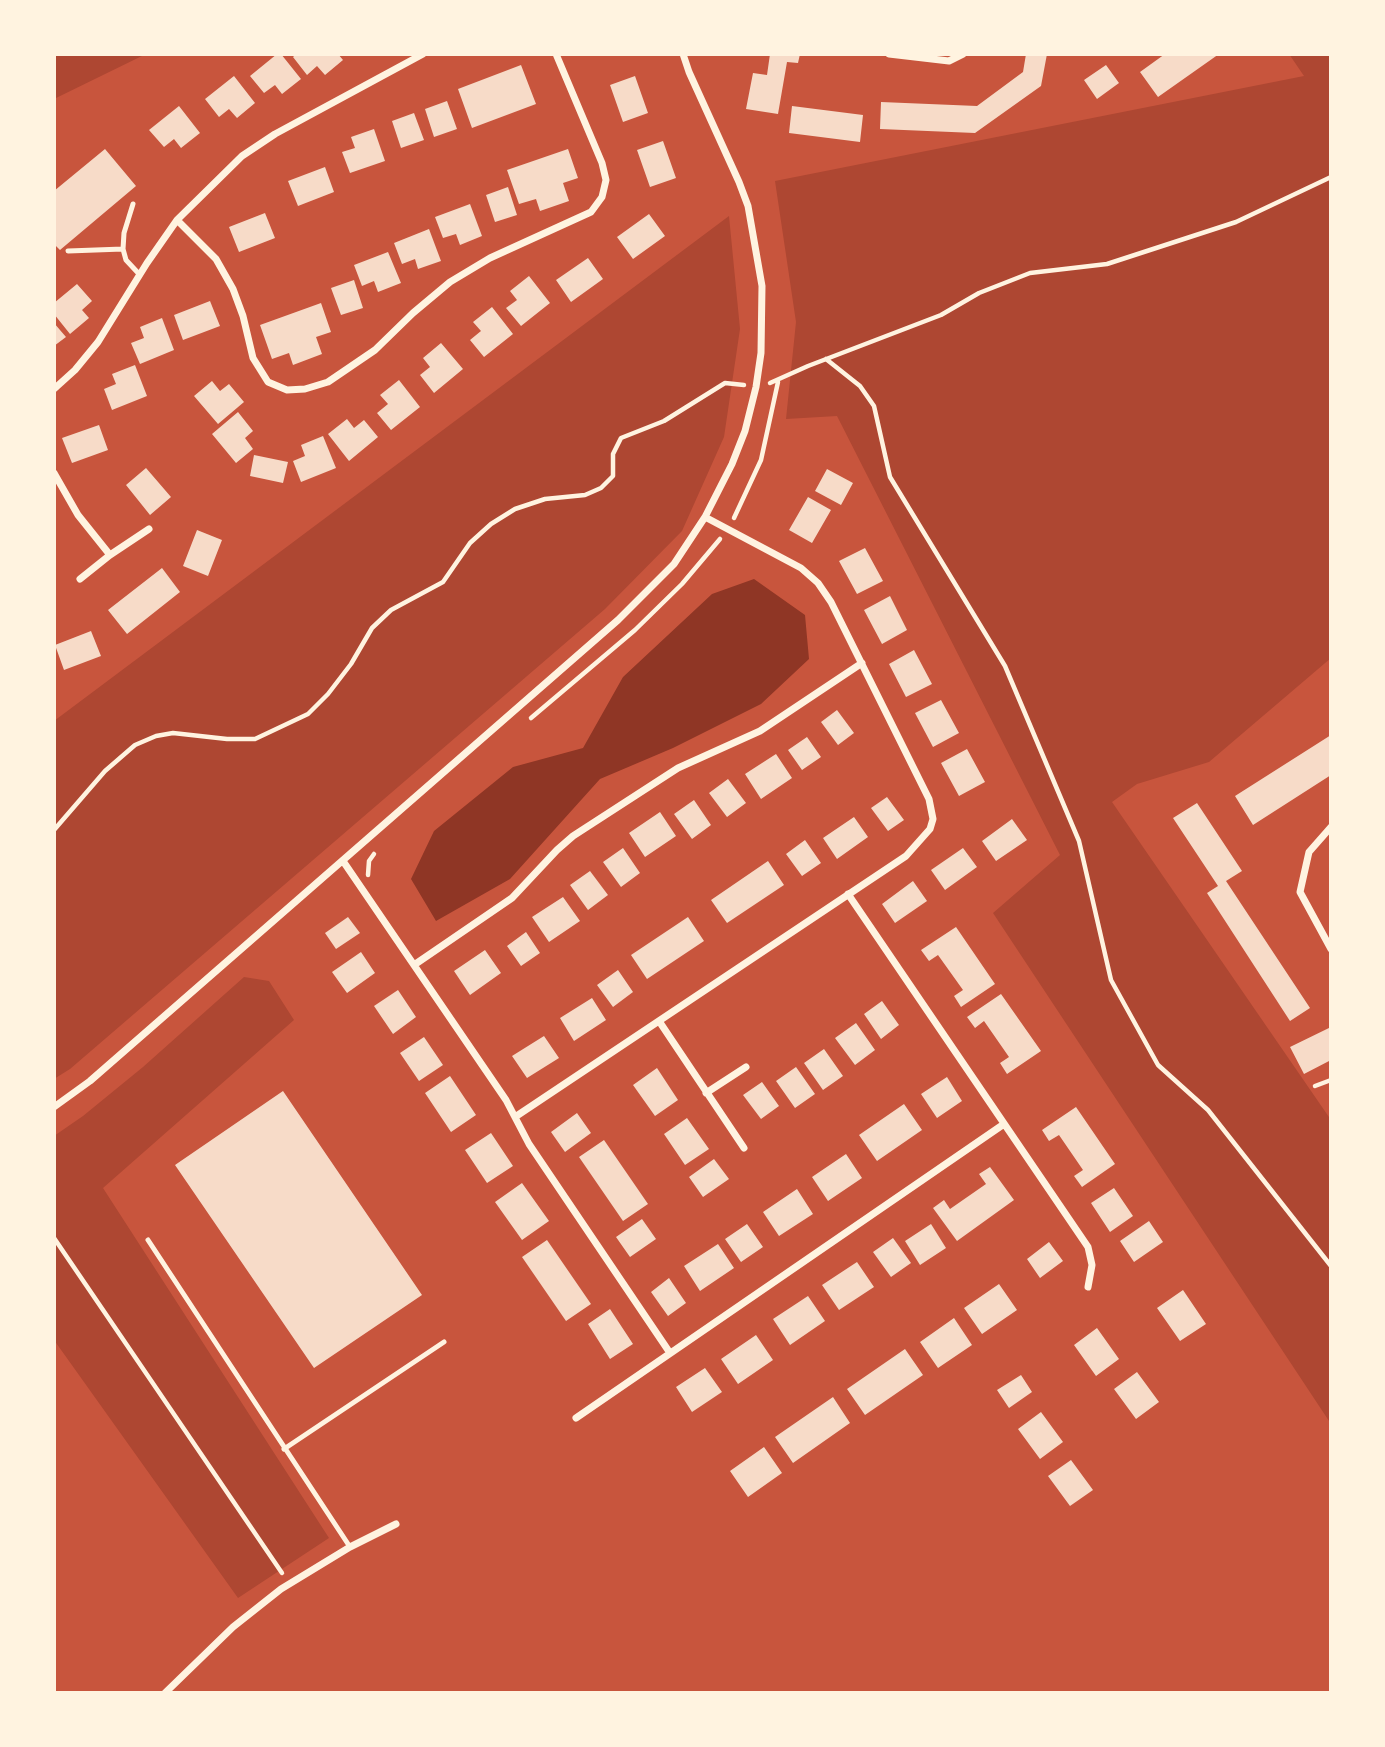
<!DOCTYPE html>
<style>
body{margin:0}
#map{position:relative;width:1385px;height:1747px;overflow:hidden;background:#c8553d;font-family:Literata,serif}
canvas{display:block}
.frame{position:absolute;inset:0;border:56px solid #fff3e0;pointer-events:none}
</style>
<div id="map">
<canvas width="1385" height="1747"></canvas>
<div class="frame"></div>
</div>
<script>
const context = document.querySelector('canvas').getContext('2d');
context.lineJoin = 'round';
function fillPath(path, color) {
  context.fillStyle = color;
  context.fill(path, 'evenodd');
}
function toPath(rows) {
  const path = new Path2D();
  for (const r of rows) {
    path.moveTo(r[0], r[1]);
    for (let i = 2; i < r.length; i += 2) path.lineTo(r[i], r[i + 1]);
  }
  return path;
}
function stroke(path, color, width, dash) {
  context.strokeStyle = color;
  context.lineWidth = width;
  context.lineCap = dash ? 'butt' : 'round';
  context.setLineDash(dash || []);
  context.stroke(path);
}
const green = toPath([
 [54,54,146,54,54,99],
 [1289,54,1331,54,1331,658,1209,762,1137,784,1112,802,1331,1120,1331,1424,993,913,1060,855,837,416,786,419,796,322,775,181,1304,76],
 [729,216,740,329,724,437,682,531,605,609,70,1069,54,1079,54,721],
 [244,977,269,981,294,1020,103,1188,329,1538,238,1598,54,1340,54,1136,83,1116,143,1067]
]);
const water = toPath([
 [754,579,805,615,809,659,761,704,673,748,600,779,510,879,436,921,411,879,434,831,513,767,583,748,623,677,712,594]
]);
const building = toPath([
 [277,54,281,54,301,79,282,94,275,85,264,93,250,76],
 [296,54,338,54,343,60,325,75,317,66,307,75,293,57],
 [770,54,800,54,798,63,787,62,778,114,746,109,753,73,767,75],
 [1026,54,1047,54,1041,86,975,133,880,129,881,102,977,106,1023,72],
 [1165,54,1219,54,1158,97,1140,72],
 [521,65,536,104,472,128,458,89],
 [1106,65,1119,83,1097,99,1084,80],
 [234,76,255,103,237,118,229,109,219,117,205,99],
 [635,76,648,113,623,122,610,85],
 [447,101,457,129,434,137,425,109],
 [179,106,200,133,181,148,174,139,164,147,149,130],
 [792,106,863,115,860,142,789,133],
 [414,113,424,140,401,148,392,121],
 [374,129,385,161,350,173,342,152,355,148,351,137],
 [663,141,676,178,650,187,637,150],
 [105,149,136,186,60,250,54,244,54,191],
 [568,149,578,178,563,183,569,201,540,211,536,199,519,204,507,170],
 [325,167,334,192,298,206,288,181],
 [508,187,517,215,495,222,486,195],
 [470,204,482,236,460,245,456,234,443,238,435,217],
 [265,213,275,238,239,252,229,227],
 [649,214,665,236,633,259,617,237],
 [429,229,441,261,418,269,415,259,402,264,394,243],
 [388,252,401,283,378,292,374,281,362,286,354,265],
 [588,258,603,279,571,302,556,280],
 [529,276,550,303,521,326,506,308,517,300,510,291],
 [354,280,363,308,341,315,331,288],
 [77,284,92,301,82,310,89,318,70,334,54,314,54,303],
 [210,301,220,326,183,340,174,315],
 [321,303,331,332,316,337,322,354,293,365,289,353,272,359,260,325],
 [492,307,513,334,484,357,470,340,481,331,473,322],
 [162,318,174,350,140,364,131,343,144,338,140,327],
 [54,323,66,337,54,346],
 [441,343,463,369,434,393,420,375,430,367,423,358],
 [135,365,147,396,112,410,104,389,116,384,112,374],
 [399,380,420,407,391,430,377,413,388,404,380,395],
 [212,381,220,391,229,384,244,402,218,424,194,396],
 [238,412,253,431,245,438,253,449,236,463,212,434],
 [347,419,354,428,364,420,378,437,349,461,328,434],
 [99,425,108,450,72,463,62,438],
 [323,436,336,468,301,482,293,461,305,456,301,445],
 [254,455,288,462,283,483,250,476],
 [146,468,171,497,150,515,126,485],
 [827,469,853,483,841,505,815,491],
 [808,497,831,510,812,543,789,530],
 [197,530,222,540,208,576,183,566],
 [865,548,883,581,857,594,839,561],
 [162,568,180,592,127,634,108,610],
 [890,596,907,630,882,644,864,610],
 [91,631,101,656,64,670,55,645],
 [914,650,932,684,906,697,889,664],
 [941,700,959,733,933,747,915,713],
 [837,710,854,733,838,745,821,722],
 [1331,735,1331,775,1253,825,1235,796],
 [807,737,821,757,802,770,788,750],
 [967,749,985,782,959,796,941,763],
 [776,754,792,778,761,799,745,774],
 [728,779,746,803,727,817,709,793],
 [887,797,904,820,888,831,871,808],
 [694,800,711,825,692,839,674,814],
 [1197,803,1242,871,1226,881,1310,1008,1290,1021,1207,893,1218,886,1173,818],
 [660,812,676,836,645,857,629,833],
 [854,817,868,837,837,859,823,838],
 [1012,819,1027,840,996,861,982,841],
 [805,840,821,863,802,876,786,854],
 [623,848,640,873,621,887,603,862],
 [963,848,977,867,945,890,931,870],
 [768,861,784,885,727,923,711,900],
 [590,871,608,895,588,910,570,885],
 [913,881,927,901,895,923,882,904],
 [563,897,580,921,549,942,532,917],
 [348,917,360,933,336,949,325,933],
 [688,917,704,941,647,979,631,955],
 [956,927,995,984,961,1007,954,996,963,990,938,955,929,961,921,950],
 [526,932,540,953,521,966,507,946],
 [485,950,501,973,470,995,454,971],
 [361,952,375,973,347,993,332,972],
 [618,970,633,992,613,1007,597,985],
 [398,990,416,1017,393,1034,374,1006],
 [1001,994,1041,1051,1007,1074,1000,1063,1009,1057,984,1021,975,1028,967,1017],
 [592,998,606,1020,574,1041,560,1018],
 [882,1001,899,1025,881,1039,864,1014],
 [856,1023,875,1050,855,1065,835,1038],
 [1331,1027,1331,1060,1304,1074,1290,1047],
 [544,1036,559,1058,527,1078,512,1056],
 [424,1037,443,1065,419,1081,400,1053],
 [824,1049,843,1076,823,1090,804,1063],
 [796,1067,815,1094,795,1108,776,1081],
 [657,1068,678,1100,655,1116,633,1085],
 [450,1076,476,1115,451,1132,425,1093],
 [947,1077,962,1101,937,1118,921,1094],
 [762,1082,779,1106,761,1119,743,1095],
 [283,1091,422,1295,314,1368,175,1165],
 [904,1104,922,1130,877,1161,859,1135],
 [1076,1107,1115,1164,1082,1187,1074,1176,1083,1170,1059,1135,1049,1141,1042,1130],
 [577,1113,591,1133,565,1152,551,1132],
 [687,1118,709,1149,685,1165,664,1134],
 [491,1133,513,1166,487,1183,465,1150],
 [604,1140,648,1204,623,1221,579,1157],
 [846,1154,862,1178,828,1201,812,1177],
 [714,1159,729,1179,703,1197,689,1177],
 [990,1167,1014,1200,957,1241,933,1208,944,1200,950,1209,986,1184,979,1174],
 [522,1183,549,1221,522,1240,495,1202],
 [1114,1188,1133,1216,1110,1232,1091,1203],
 [797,1189,813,1214,779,1236,763,1212],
 [642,1219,656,1239,630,1257,616,1237],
 [1149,1221,1163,1242,1134,1262,1120,1241],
 [747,1224,763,1247,741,1262,725,1239],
 [931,1224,946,1248,920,1265,905,1241],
 [893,1238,911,1263,891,1277,873,1252],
 [547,1240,591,1304,566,1321,522,1257],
 [1049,1242,1063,1261,1040,1278,1027,1259],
 [718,1244,734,1268,700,1291,684,1266],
 [857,1262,874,1287,839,1310,822,1285],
 [669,1278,686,1303,668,1316,651,1292],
 [999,1284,1017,1310,982,1334,964,1308],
 [1183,1290,1206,1324,1180,1341,1157,1308],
 [808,1296,825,1321,790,1345,773,1319],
 [610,1309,633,1344,610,1359,588,1324],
 [954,1318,972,1345,938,1368,920,1342],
 [1097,1328,1119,1359,1096,1376,1074,1345],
 [756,1335,773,1360,738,1384,721,1359],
 [905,1349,923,1375,865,1415,847,1389],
 [705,1368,722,1392,692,1412,676,1387],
 [1137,1372,1159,1402,1136,1419,1114,1389],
 [1021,1375,1032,1392,1009,1408,997,1390],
 [833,1397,850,1423,793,1463,775,1437],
 [1041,1412,1063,1442,1040,1459,1018,1429],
 [764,1447,782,1473,748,1497,730,1471],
 [1071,1460,1093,1490,1070,1506,1048,1476]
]);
const path = toPath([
 [826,359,860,386,874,406,890,477,1005,666,1079,841,1111,980,1158,1065,1208,1110,1331,1266],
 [770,383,808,366,941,315,979,293,1030,273,1107,264,1236,222,1331,177],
 [734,518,761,460,778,382],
 [531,718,635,630,682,584,720,539],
 [54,830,105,771,135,745,156,736,173,733,227,739,255,739,308,714,328,694,351,664,372,628,391,610,443,582,470,543,491,524,515,509,545,499,585,495,601,488,613,476,613,454,621,438,664,421,725,383,744,385],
 [368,875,369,861,374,854],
 [1315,1086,1331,1080],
 [54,1238,282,1573]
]);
const service = toPath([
 [133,204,124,233,123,249,126,260,140,275],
 [68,251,123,249],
 [148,1240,350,1547],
 [284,1449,444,1342]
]);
const minor = toPath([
 [889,54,949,61,963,54],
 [177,220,216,259,233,289,243,316,253,358,268,382,287,390,305,389,328,382,375,350,413,313,450,282,490,258,591,212,602,197,606,180,602,163,556,54],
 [54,389,75,370,98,342,147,263,177,220,242,156,275,134,423,54],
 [54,473,78,515,110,555],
 [80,579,110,555,149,529],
 [1331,827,1309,852,1300,892,1331,949],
 [343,861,506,1100,529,1144,670,1353],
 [848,894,1088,1247,1092,1265,1088,1287],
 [414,965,512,898,557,850,573,836,678,768,760,731,862,663],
 [659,1021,744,1148],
 [706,1093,746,1067],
 [54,1107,90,1081,618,620,674,564,705,517,732,464,745,431,756,387,761,353,762,286,748,206,739,182,689,72,683,54],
 [515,1117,906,856,930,829,933,819,929,799,831,602,818,583,801,568,705,517],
 [576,1418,1004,1124],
 [165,1693,233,1627,281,1589,350,1547,396,1524]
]);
fillPath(green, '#ae4732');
fillPath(water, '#8f3625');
fillPath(building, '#f7dbc8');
stroke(path, '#fff3e0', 4.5);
stroke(service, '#fff3e0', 5);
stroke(minor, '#fff3e0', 7);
</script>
